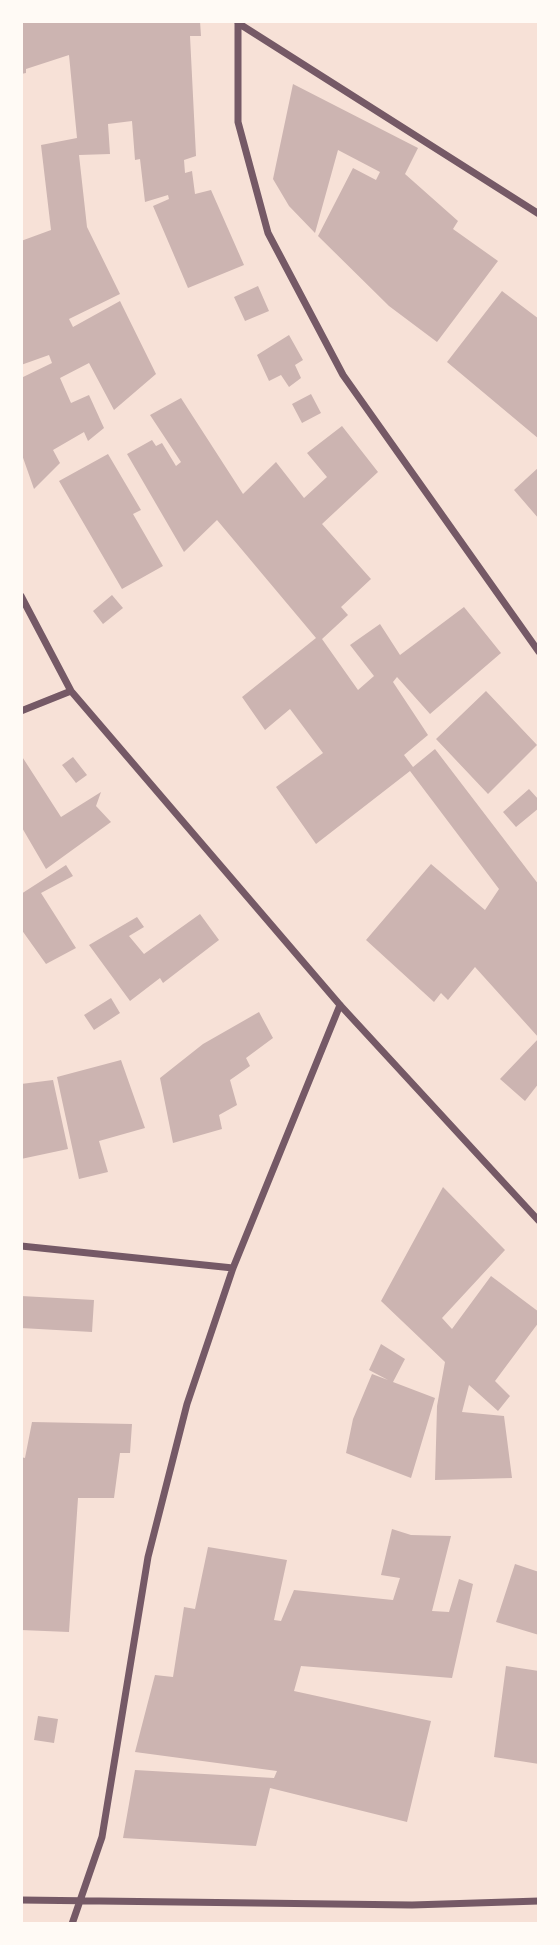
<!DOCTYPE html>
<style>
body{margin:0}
#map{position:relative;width:560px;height:1945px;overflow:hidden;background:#f7e1d7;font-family:"IBM Plex Sans",sans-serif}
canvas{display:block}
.frame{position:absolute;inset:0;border:23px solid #fffaf5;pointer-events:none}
</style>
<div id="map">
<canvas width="560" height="1945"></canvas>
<div class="frame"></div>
</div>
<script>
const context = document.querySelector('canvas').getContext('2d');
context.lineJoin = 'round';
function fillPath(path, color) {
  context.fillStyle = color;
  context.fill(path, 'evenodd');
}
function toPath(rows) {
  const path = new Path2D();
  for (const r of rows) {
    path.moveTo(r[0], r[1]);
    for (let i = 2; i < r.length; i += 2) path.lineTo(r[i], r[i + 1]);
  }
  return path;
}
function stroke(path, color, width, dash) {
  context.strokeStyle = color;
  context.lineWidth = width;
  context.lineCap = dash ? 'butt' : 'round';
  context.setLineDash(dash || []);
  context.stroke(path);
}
const building = toPath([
 [21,21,200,21,201,36,190,36,196,156,184,160,185,173,192,171,195,194,211,190,244,265,188,288,153,206,169,199,168,195,145,202,140,159,135,160,132,121,108,124,110,154,79,155,87,227,120,294,69,319,73,327,120,301,156,374,114,410,89,363,60,378,71,403,89,395,104,428,88,441,84,432,53,450,60,463,34,489,21,452,21,378,52,363,49,355,21,365,21,241,51,230,41,145,77,138,69,55,26,69,26,73,21,74],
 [293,84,418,148,405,174,458,221,453,229,498,261,437,342,389,306,318,236,353,168,376,180,380,172,338,150,315,233,289,206,273,179],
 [258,286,269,311,245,321,234,297],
 [502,291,539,319,539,439,447,362],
 [289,335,303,360,295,365,301,378,289,387,281,375,269,381,257,355],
 [311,394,321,413,302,423,292,404],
 [181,398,243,494,276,462,304,498,327,477,307,453,342,426,378,472,322,524,371,579,341,607,348,615,322,639,358,690,374,676,350,645,380,624,400,655,464,607,501,653,430,714,397,677,393,682,428,735,404,755,413,767,435,749,539,885,539,1083,525,1101,500,1079,539,1038,475,967,448,1000,441,993,434,1002,366,940,431,864,485,910,499,889,410,771,316,844,276,787,323,753,290,709,265,730,242,697,316,638,217,520,184,552,127,454,152,440,156,446,162,443,176,466,181,462,150,415],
 [108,454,141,510,133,514,163,566,122,589,59,481],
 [539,467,539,519,514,490],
 [112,595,123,608,103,624,93,611],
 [486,691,537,745,488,794,436,739],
 [21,755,61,817,101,792,96,806,111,822,46,869,21,826],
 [73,757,87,775,76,783,62,765],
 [529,789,539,800,539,808,516,827,503,812],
 [66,865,73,876,41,893,76,948,46,964,21,929,21,894],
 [200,914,219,940,163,983,160,978,130,1001,89,945,137,917,144,927,129,936,144,954],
 [111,998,120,1013,94,1030,84,1015],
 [259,1012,273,1038,246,1058,250,1066,230,1080,237,1105,219,1115,222,1129,173,1143,160,1078,203,1044],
 [121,1060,145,1128,99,1141,108,1172,79,1179,57,1077],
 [53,1080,68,1149,21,1159,21,1084],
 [443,1187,505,1250,442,1318,452,1329,491,1276,539,1312,539,1322,495,1381,510,1396,498,1411,469,1385,462,1412,504,1416,512,1478,435,1480,437,1406,445,1362,381,1301],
 [21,1296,94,1300,92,1332,21,1328],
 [381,1344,405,1359,393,1382,435,1398,411,1478,346,1453,353,1419,372,1374,388,1380,369,1370],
 [32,1422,132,1424,130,1453,120,1453,114,1498,78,1498,69,1632,21,1630,21,1457,25,1458],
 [392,1529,411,1535,451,1536,432,1611,449,1612,459,1579,473,1584,452,1678,301,1666,294,1691,431,1721,407,1822,270,1788,256,1846,123,1838,135,1770,274,1778,277,1771,135,1752,155,1675,173,1677,184,1607,195,1609,208,1547,287,1560,274,1620,281,1621,294,1590,393,1600,400,1578,381,1575],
 [515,1564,539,1572,539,1635,496,1622],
 [506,1666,539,1671,539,1764,494,1757],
 [38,1716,58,1719,54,1743,34,1740]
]);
const minor = toPath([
 [238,21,238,122,268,233,343,375,539,652],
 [238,23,539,214],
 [21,596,71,691,340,1005,539,1221],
 [21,711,71,691],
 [21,1246,233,1268],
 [21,1900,412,1905,539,1901],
 [72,1924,102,1837,148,1557,187,1404,233,1268,340,1005]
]);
fillPath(building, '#ccb4b1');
stroke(minor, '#755966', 7);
</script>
